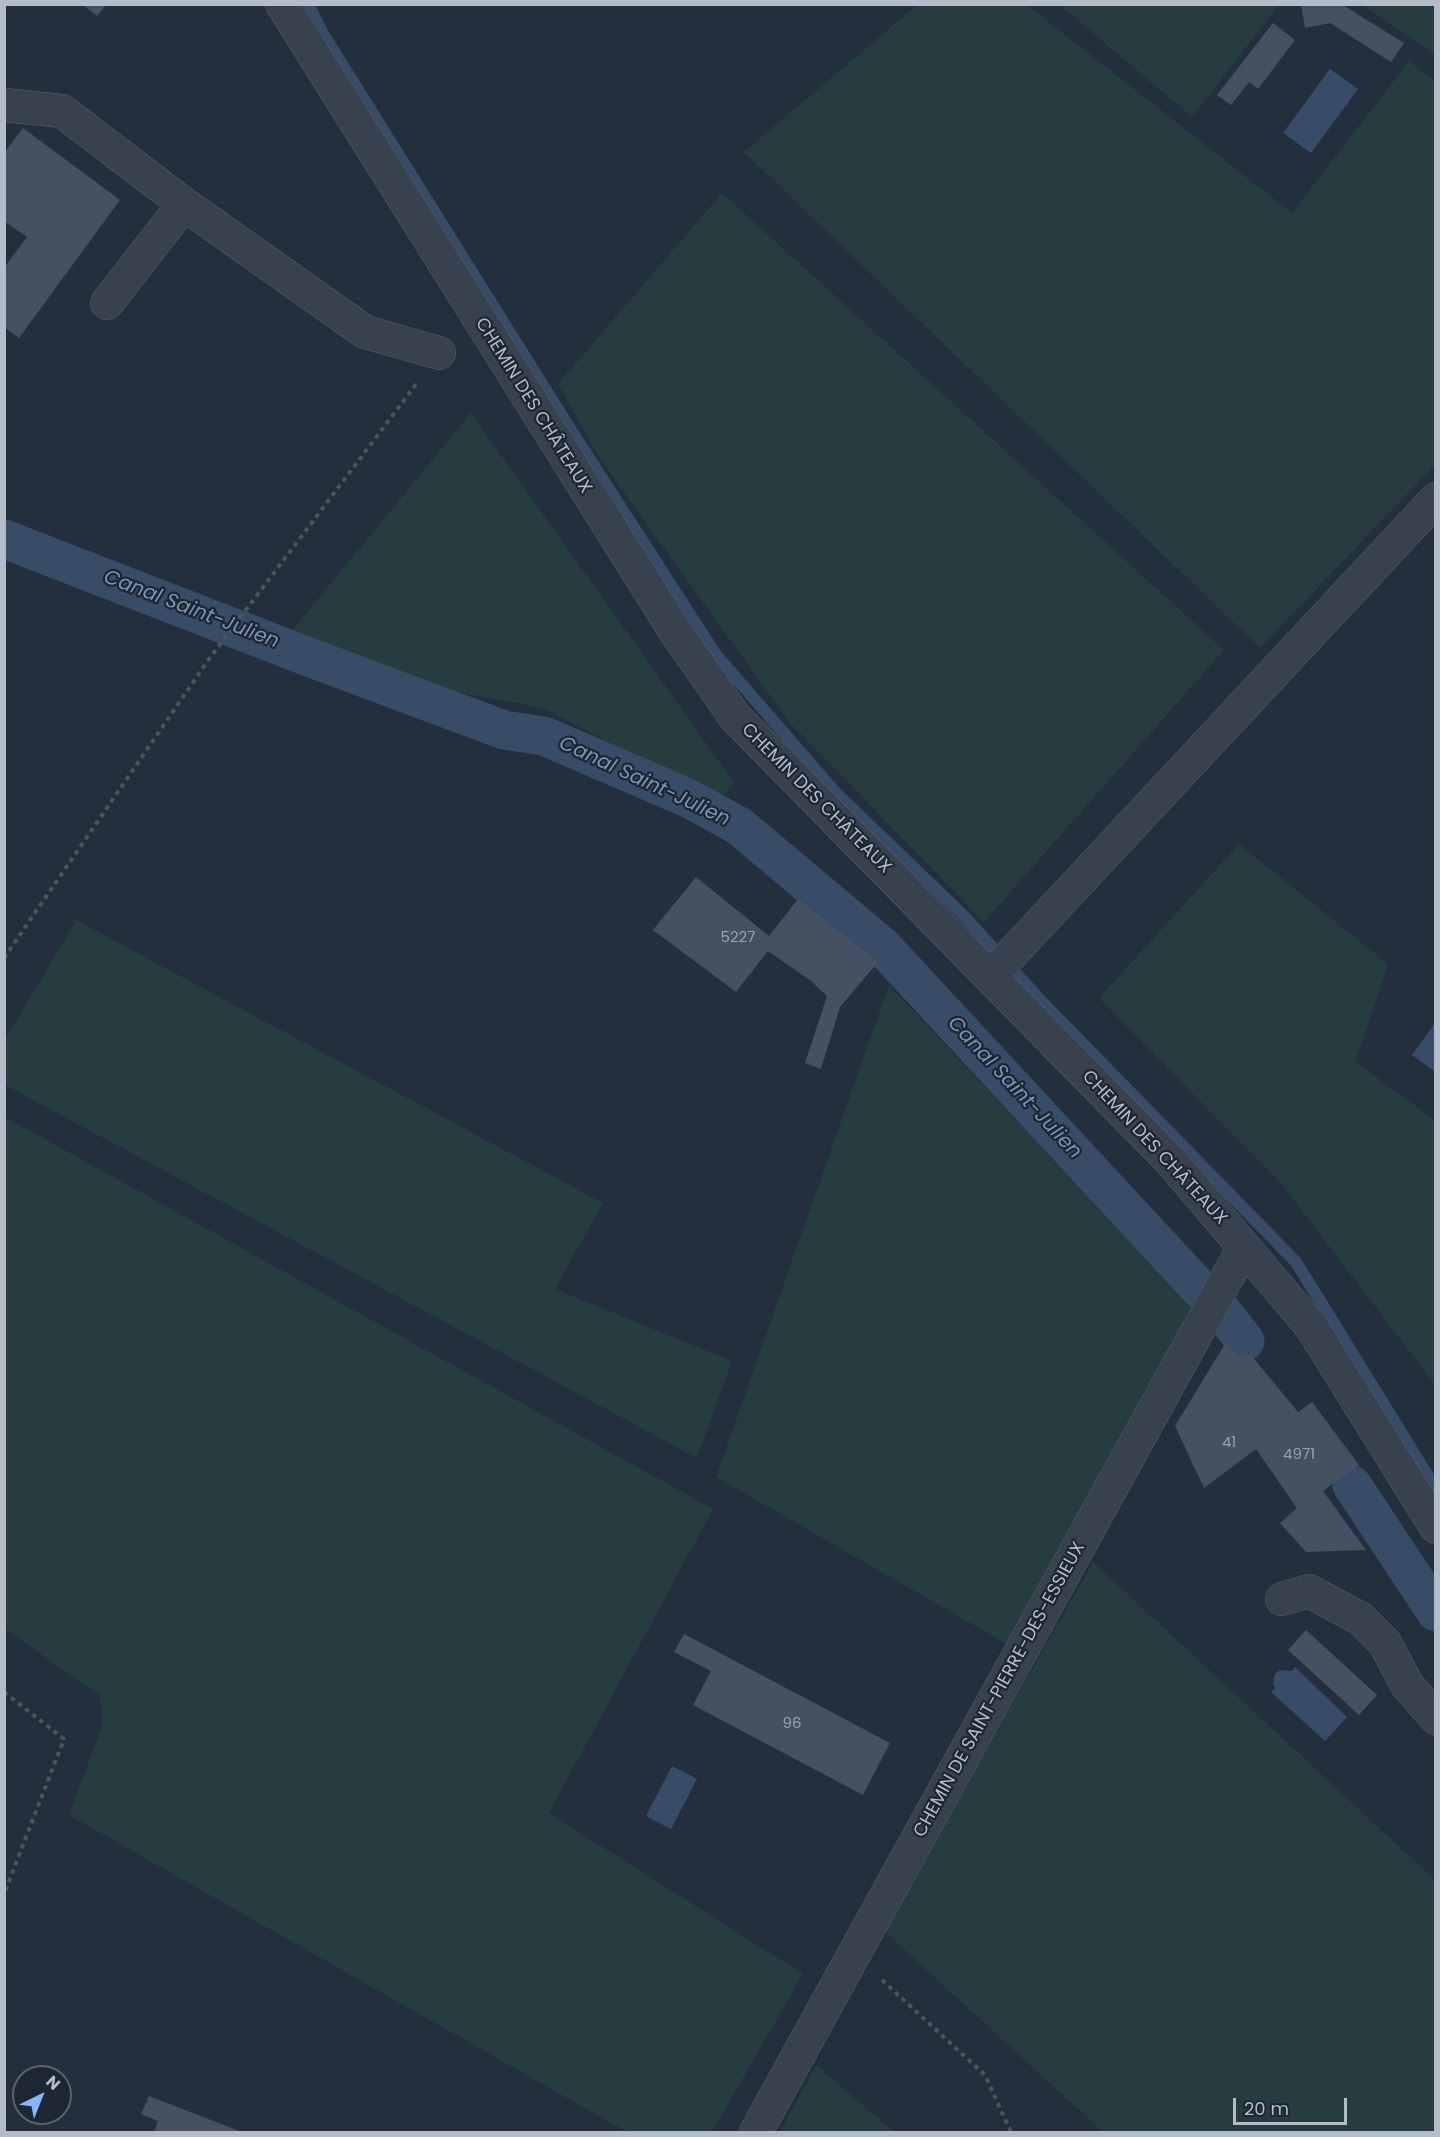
<!DOCTYPE html>
<meta charset="utf-8">
<style>
body{margin:0}
#map{position:relative;width:1440px;height:2137px;overflow:hidden;background:#242f3e;font-family:Poppins,sans-serif}
canvas{display:block}
.frame{position:absolute;inset:0;border:6px solid #b4bcc9;pointer-events:none}
.north{position:absolute;left:12px;top:2065px;width:60px;height:60px;box-sizing:border-box;background:#1d2633;border:2px solid #59626f;border-radius:50%;rotate:43deg;font-size:16px;font-weight:700;line-height:24px;text-align:center;color:#b4bcc9}
.north::after{content:'';display:block;margin:auto;width:21px;height:27px;background:#8ab4f8;clip-path:polygon(50% 0,100% 100%,50% 72%,0 100%)}
.scale{position:absolute;left:1233px;top:2098px;width:114px;height:27px;box-sizing:border-box;border:3px solid #b4bcc9;border-top:0;padding-left:8px;font-size:18px;line-height:21px;white-space:nowrap;color:#b4bcc9;-webkit-text-stroke:4px #1d2633;paint-order:stroke}
</style>
<div id="map">
<canvas width="1440" height="2137"></canvas>
<div class="frame"></div>
<div class="north">N</div>
<div class="scale">20 m</div>
</div>
<script>
const context = document.querySelector('canvas').getContext('2d');
context.lineJoin = 'round';
function fillPath(path, color) {
  context.fillStyle = color;
  context.fill(path, 'evenodd');
}
function toPath(rows) {
  const path = new Path2D();
  for (const r of rows) {
    path.moveTo(r[0], r[1]);
    for (let i = 2; i < r.length; i += 2) path.lineTo(r[i], r[i + 1]);
  }
  return path;
}
function stroke(path, color, width, dash) {
  context.strokeStyle = color;
  context.lineWidth = width;
  context.lineCap = dash ? 'butt' : 'round';
  context.setLineDash(dash || []);
  context.stroke(path);
}
function drawText(font, color, halo, rows, align = 'center') {
  context.font = font + ' Poppins,sans-serif';
  context.lineWidth = 4.5;
  context.setLineDash([]);
  context.textBaseline = 'middle';
  context.strokeStyle = halo;
  context.fillStyle = color;
  for (const [text, x, y, turn = 0] of rows) {
    context.save();
    context.translate(x, y);
    context.rotate((+turn || 0) * Math.PI / 180);
    context.textAlign = isNaN(turn) ? turn : align;
    if (halo) context.strokeText(text, 0, 0);
    context.fillText(text, 0, 0);
    context.restore();
  }
}
const green = toPath([
 [917,5,1027,5,1292,213,1409,61,1435,81,1435,465,1260,648,744,152],
 [1060,5,1279,4,1279,5,1192,117],
 [1363,5,1435,5,1435,55],
 [722,193,1224,650,984,922,789,722,600,459,558,384],
 [471,413,735,784,719,799,543,708,414,684,290,633],
 [1239,844,1388,964,1355,1062,1435,1120,1435,1385,1284,1187,1099,998],
 [76,920,603,1203,555,1289,732,1361,697,1458,5,1085,5,1040],
 [889,985,1194,1309,1012,1647,716,1477],
 [5,1117,713,1509,549,1813,803,1974,712,2132,627,2132,69,1815,102,1726,100,1696,5,1629],
 [1093,1562,1435,1880,1435,2132,1103,2132,884,1931],
 [816,2065,894,2132,780,2132]
]);
const water = toPath([
 [1330,69,1358,89,1311,153,1283,133],
 [1435,1023,1435,1072,1412,1055],
 [1295,1667,1347,1717,1325,1741,1271,1692,1275,1689,1273,1683,1275,1674,1280,1670,1292,1671],
 [672,1766,697,1779,671,1829,646,1816]
]);
const stream = toPath([
 [308,4,323,34,567,424,716,655,836,793,962,914,1044,1004,1296,1262,1436,1489]
]);
const canal = toPath([
 [4,539,306,656,504,730,544,736,688,798,739,826,883,947,1199,1288],
 [1223,1313,1245,1341],
 [1352,1485,1436,1612]
]);
const building = toPath([
 [82,4,107,4,97,16],
 [1301,4,1341,4,1404,43,1391,62,1330,23,1305,28],
 [1273,23,1295,40,1258,89,1249,82,1231,105,1217,95],
 [23,128,120,200,19,338,4,327,4,268,27,237,4,221,4,153],
 [696,877,769,936,798,899,878,962,840,1007,821,1069,805,1063,827,996,811,981,768,951,736,992,653,930],
 [1225,1344,1242,1359,1250,1354,1298,1412,1312,1402,1359,1465,1323,1491,1366,1550,1306,1552,1280,1523,1297,1508,1256,1449,1204,1488,1175,1426],
 [1306,1630,1377,1695,1359,1715,1288,1650],
 [684,1634,890,1743,863,1795,693,1705,711,1671,674,1652],
 [149,2096,242,2132,154,2132,158,2121,141,2114]
]);
const path = toPath([
 [4,958,209,659,417,383],
 [4,1692,64,1739,4,1894],
 [882,1980,985,2075,1011,2132]
]);
const minor = toPath([
 [282,4,675,631,735,717,1169,1159,1311,1326,1436,1527],
 [4,105,62,111,184,204,365,332,439,353],
 [107,303,184,204],
 [990,977,1436,499],
 [1282,1599,1309,1591,1361,1619,1385,1643,1407,1685,1436,1718],
 [756,2132,1244,1247]
]);
const numberNames = [
 ["5227",738,938],
 ["41",1229,1443],
 ["4971",1299,1455],
 ["96",792,1724]
];
const streetNames = [
 ["CHEMIN DES CHÂTEAUX",533,406,58],
 ["CHEMIN DES CHÂTEAUX",816,799,45],
 ["CHEMIN DES CHÂTEAUX",1154,1148,47],
 ["CHEMIN DE SAINT-PIERRE-DES-ESSIEUX",1000,1690,-61]
];
const waterNames = [
 ["Canal Saint-Julien",191,610,21],
 ["Canal Saint-Julien",644,782,25],
 ["Canal Saint-Julien",1014,1088,47]
];
fillPath(green, '#263c3f');
fillPath(water, '#394c67');
stroke(stream, '#394c67', 12);
stroke(canal, '#394c67', 39);
fillPath(building, '#455162');
stroke(minor, '#565f6c', 34);
stroke(path, '#44595c', 4, [4.5, 4.5]);
stroke(minor, '#38414e', 33);
drawText('15px', '#98a1af', null, numberNames);
drawText('18px', '#b4bcc9', '#1d2633', streetNames);
drawText('italic 20px', '#7c92b1', '#1d2633', waterNames);
</script>
